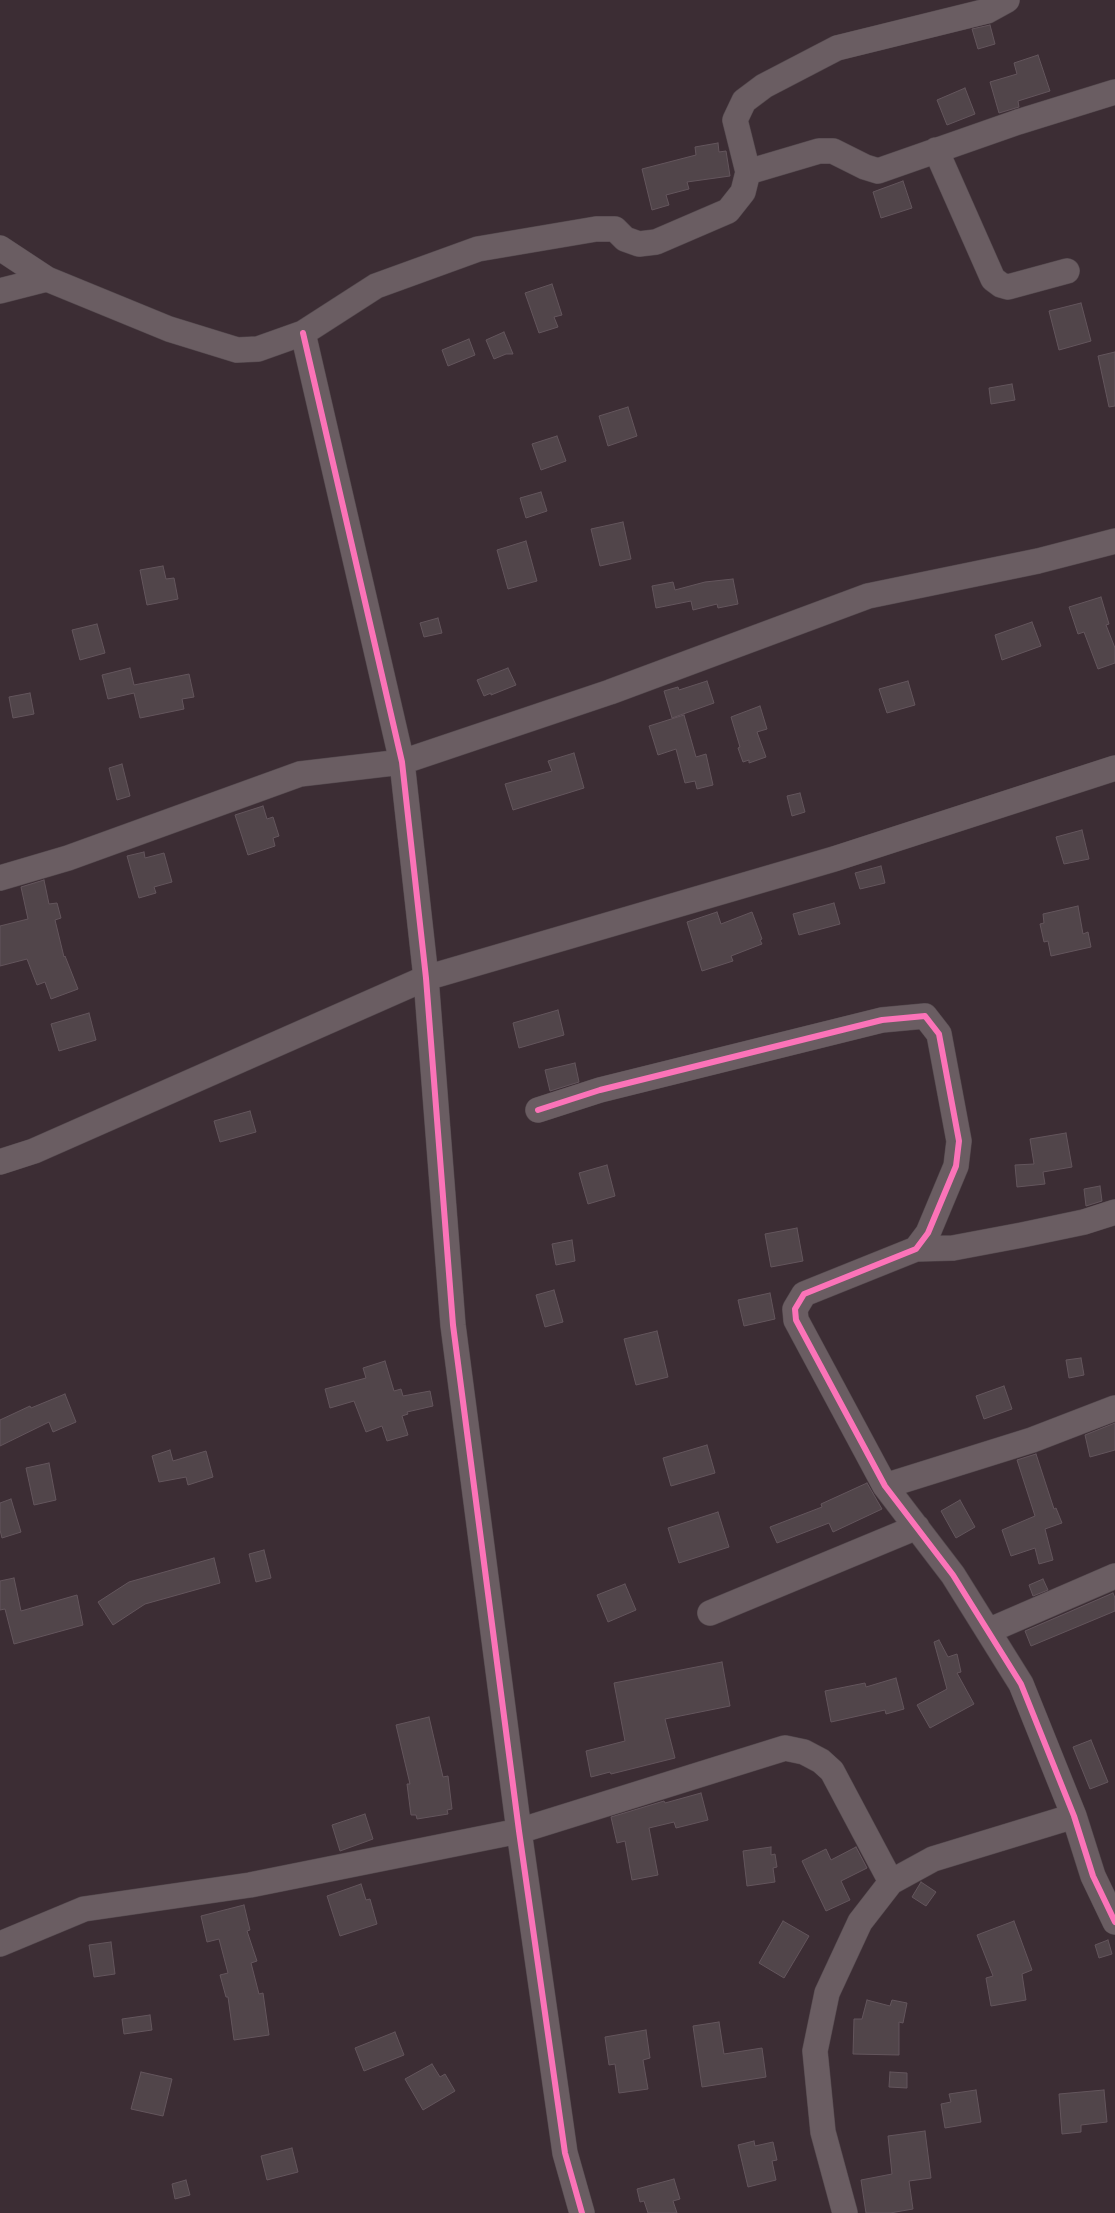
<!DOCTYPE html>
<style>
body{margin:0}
canvas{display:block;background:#3c2d34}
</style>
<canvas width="1115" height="2213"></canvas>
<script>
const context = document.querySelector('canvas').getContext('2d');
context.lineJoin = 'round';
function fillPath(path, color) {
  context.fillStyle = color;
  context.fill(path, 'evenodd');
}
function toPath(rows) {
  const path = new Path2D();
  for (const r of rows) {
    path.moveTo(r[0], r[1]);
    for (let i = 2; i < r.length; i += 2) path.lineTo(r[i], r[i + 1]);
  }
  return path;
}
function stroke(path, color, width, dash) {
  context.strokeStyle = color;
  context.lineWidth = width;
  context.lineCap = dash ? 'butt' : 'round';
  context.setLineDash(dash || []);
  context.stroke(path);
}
const building = toPath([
 [990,25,995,44,978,49,972,29,990,25],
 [1038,55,1050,91,1018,101,1019,107,999,113,990,82,1017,74,1014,63,1038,55],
 [965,88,975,114,947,125,937,100,965,88],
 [718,143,719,152,726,151,730,176,687,182,689,189,666,195,669,205,652,210,642,169,696,155,695,147,718,143],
 [903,181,912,208,881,218,873,192,903,181],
 [552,284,562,315,554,317,558,327,539,333,525,293,552,284],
 [1081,303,1091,341,1059,350,1049,311,1081,303],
 [504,332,513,354,506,354,494,359,486,340,504,332],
 [469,339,475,355,448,366,442,350,469,339],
 [1115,352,1115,406,1109,407,1098,356,1115,352],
 [1012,384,1015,400,991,404,989,388,1012,384],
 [628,407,637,436,608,446,599,416,628,407],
 [557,436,566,461,541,470,532,444,557,436],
 [541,492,547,511,526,518,520,498,541,492],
 [623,522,631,559,600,566,591,529,623,522],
 [526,541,537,581,508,589,497,550,526,541],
 [163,566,166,579,174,578,178,599,147,605,140,570,163,566],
 [733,579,738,604,718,608,717,604,693,610,691,601,656,608,652,586,673,582,675,590,705,582,733,579],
 [1101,597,1109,624,1106,625,1115,648,1115,663,1098,669,1084,632,1078,634,1069,607,1101,597],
 [438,618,442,633,424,637,420,623,438,618],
 [1032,622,1041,646,1002,660,995,635,1032,622],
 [97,624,105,653,80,660,72,630,97,624],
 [130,668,134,685,189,674,194,697,182,699,184,709,140,718,134,693,108,699,102,675,130,668],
 [508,668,516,685,491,695,491,693,484,696,477,680,508,668],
 [707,681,714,703,672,718,664,691,678,687,679,690,707,681],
 [908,681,915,705,887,713,879,689,908,681],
 [30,693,34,714,13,718,9,697,30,693],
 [760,706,767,729,757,732,766,757,749,763,749,760,743,762,738,748,740,747,731,717,760,706],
 [684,715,696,757,706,754,713,785,697,789,695,781,685,783,676,749,658,755,649,726,684,715],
 [574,753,584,788,513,810,505,784,552,771,548,761,574,753],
 [122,764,130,796,117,800,109,768,122,764],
 [800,793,805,812,792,816,787,796,800,793],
 [263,806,267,819,273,817,279,836,273,838,275,846,248,855,235,815,263,806],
 [1082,830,1089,859,1064,864,1056,837,1082,830],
 [144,852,145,858,164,853,172,882,154,887,156,893,139,898,127,856,144,852],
 [881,866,885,883,860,889,855,873,881,866],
 [44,880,49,904,57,903,61,918,55,920,64,957,65,956,78,989,51,999,45,982,37,985,27,959,0,966,0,926,28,919,21,887,44,880],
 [834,903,840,924,799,935,793,914,834,903],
 [1078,906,1083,934,1088,932,1091,947,1051,956,1048,941,1044,942,1040,924,1044,923,1043,914,1078,906],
 [717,912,721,924,752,912,762,939,760,940,762,944,731,956,733,961,702,971,687,922,717,912],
 [558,1010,564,1035,519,1048,513,1023,558,1010],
 [89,1013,96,1040,59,1051,51,1024,89,1013],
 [575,1063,579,1082,550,1091,545,1070,575,1063],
 [250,1111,256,1132,220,1142,214,1121,250,1111],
 [1066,1133,1072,1167,1043,1172,1045,1184,1017,1187,1015,1165,1034,1164,1030,1139,1066,1133],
 [607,1165,615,1196,588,1204,579,1173,607,1165],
 [1100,1186,1102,1201,1086,1206,1084,1189,1100,1186],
 [797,1228,803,1261,771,1267,765,1234,797,1228],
 [572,1240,575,1261,556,1265,552,1244,572,1240],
 [554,1290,563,1322,545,1327,536,1295,554,1290],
 [770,1293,775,1319,744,1326,738,1300,770,1293],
 [657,1331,668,1377,636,1385,624,1339,657,1331],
 [1081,1358,1084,1375,1069,1378,1066,1360,1081,1358],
 [385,1361,394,1391,401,1389,403,1396,430,1391,433,1406,407,1412,408,1414,402,1416,408,1435,387,1441,382,1426,366,1432,354,1401,330,1408,325,1389,366,1378,363,1368,385,1361],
 [1004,1386,1012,1409,984,1419,976,1396,1004,1386],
 [65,1394,76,1422,53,1432,49,1422,0,1446,0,1420,30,1406,31,1408,65,1394],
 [1115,1423,1115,1450,1090,1457,1085,1435,1115,1423],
 [707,1445,715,1473,671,1486,663,1458,707,1445],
 [170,1450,173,1461,206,1451,213,1477,188,1485,186,1477,159,1482,152,1456,170,1450],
 [1036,1454,1054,1509,1056,1508,1062,1523,1045,1529,1053,1560,1039,1564,1035,1548,1011,1556,1002,1530,1035,1516,1017,1460,1036,1454],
 [49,1463,56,1500,34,1505,26,1468,49,1463],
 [867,1483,882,1509,833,1532,829,1523,777,1543,770,1527,822,1507,821,1504,867,1483],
 [11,1499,21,1532,2,1538,0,1530,0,1503,11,1499],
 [960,1500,975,1527,956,1538,941,1511,960,1500],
 [718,1512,729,1547,679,1563,668,1528,718,1512],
 [264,1550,271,1578,256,1582,249,1554,264,1550],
 [214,1558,220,1583,145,1604,113,1625,98,1602,129,1582,214,1558],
 [14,1578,21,1611,77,1595,83,1625,14,1644,5,1609,0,1610,0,1581,14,1578],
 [1043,1579,1048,1590,1033,1596,1029,1585,1043,1579],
 [625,1584,636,1610,608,1622,597,1595,625,1584],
 [1113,1593,1115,1598,1115,1611,1031,1646,1025,1631,1113,1593],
 [939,1640,948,1657,957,1654,961,1672,957,1673,974,1704,930,1728,917,1705,947,1689,934,1642,939,1640],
 [722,1662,730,1706,665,1719,675,1758,611,1774,610,1772,591,1777,586,1751,625,1741,614,1683,722,1662],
 [896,1678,904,1709,886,1714,885,1710,831,1722,825,1691,865,1683,866,1687,896,1678],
 [429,1717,443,1777,448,1776,452,1809,447,1810,448,1814,417,1819,416,1815,411,1815,407,1784,410,1784,396,1725,429,1717],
 [1091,1740,1108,1782,1090,1789,1073,1747,1091,1740],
 [701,1793,708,1820,676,1828,674,1822,649,1828,658,1875,632,1880,625,1841,617,1843,611,1817,664,1801,665,1803,701,1793],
 [365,1814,373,1839,340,1851,332,1825,365,1814],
 [771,1847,771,1855,775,1854,777,1867,773,1868,775,1882,747,1886,743,1851,771,1847],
 [856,1847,867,1868,841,1881,850,1900,826,1911,802,1861,826,1849,831,1860,856,1847],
 [921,1882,936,1892,926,1906,912,1897,921,1882],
 [361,1884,366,1900,370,1899,377,1924,340,1936,327,1896,361,1884],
 [244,1905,250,1930,247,1931,257,1961,251,1963,259,1994,263,1993,269,2035,234,2040,228,1997,226,1997,220,1975,228,1973,219,1939,207,1942,201,1916,244,1905],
 [783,1921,809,1936,784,1978,759,1963,783,1921],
 [1014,1921,1032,1970,1022,1974,1026,2000,991,2006,986,1978,993,1976,977,1935,1014,1921],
 [1108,1940,1112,1954,1099,1958,1095,1945,1108,1940],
 [111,1942,115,1974,94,1977,89,1945,111,1942],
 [867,2000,890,2006,892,2000,907,2003,903,2023,899,2022,899,2055,853,2054,854,2019,862,2019,867,2000],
 [150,2015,152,2030,124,2034,122,2019,150,2015],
 [719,2022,724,2054,762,2048,766,2077,702,2087,693,2026,719,2022],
 [646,2030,650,2058,643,2060,648,2089,619,2093,615,2064,609,2065,605,2037,646,2030],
 [395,2032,404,2055,364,2071,355,2048,395,2032],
 [432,2064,440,2077,445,2074,455,2091,423,2110,405,2079,432,2064],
 [141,2072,172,2079,163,2116,131,2109,141,2072],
 [890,2072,907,2073,907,2088,889,2087,890,2072],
 [976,2090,981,2122,945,2128,941,2104,951,2102,949,2094,976,2090],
 [1104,2090,1107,2122,1081,2125,1081,2132,1062,2134,1059,2094,1104,2090],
 [925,2131,931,2178,909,2181,913,2209,890,2213,866,2213,861,2180,892,2174,888,2136,925,2131],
 [754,2141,755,2146,773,2142,777,2160,772,2161,776,2180,748,2187,738,2145,754,2141],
 [292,2148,298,2172,267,2180,261,2156,292,2148],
 [674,2179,680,2199,673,2201,677,2213,648,2213,644,2201,640,2202,637,2189,674,2179],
 [186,2180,190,2195,175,2199,172,2184,186,2180]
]);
const minor = toPath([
 [936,150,993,279,1001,285,1008,287,1067,271],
 [748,172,819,151,833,151,865,167,878,171,1018,122,1115,92],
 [0,248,47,279,169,329,237,350,258,349,303,333,376,286,478,249,596,229,615,229,625,239,639,244,656,242,728,211,743,192,748,172,735,120,744,101,764,86,837,48,987,11,1007,0],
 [0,291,47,279],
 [303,333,402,762,426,978,453,1325,519,1831,565,2153,582,2213],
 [0,878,68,858,300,774,402,762,610,692,868,596,1038,561,1115,541],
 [538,1110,600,1090,882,1020,925,1016,939,1034,959,1141,956,1166,928,1233,916,1249,804,1294,795,1309,796,1320,885,1486,953,1575,1021,1684,1074,1816,1093,1876,1115,1922],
 [0,1162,34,1151,426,978,834,859,1115,768],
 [916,1249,953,1248,1022,1235,1084,1222,1115,1212],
 [885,1486,1032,1440,1115,1408],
 [710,1613,917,1527],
 [988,1631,1115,1576],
 [0,1944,84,1909,250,1885,519,1831,785,1748,804,1752,821,1761,832,1771,891,1882],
 [845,2213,823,2132,815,2051,827,1993,860,1922,891,1882,933,1859,1074,1816]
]);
const cycleway = toPath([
 [303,333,402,762,426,978,453,1325,519,1831,565,2153,582,2213],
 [538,1110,600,1090,882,1020,925,1016,939,1034,959,1141,956,1166,928,1233,916,1249,804,1294,795,1309,796,1320,885,1486,953,1575,1021,1684,1074,1816,1093,1876,1115,1922]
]);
fillPath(building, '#51454a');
stroke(building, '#63555c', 1);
stroke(minor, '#54494e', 26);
stroke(minor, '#6a5d62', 25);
stroke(cycleway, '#fb73b8', 6);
</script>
